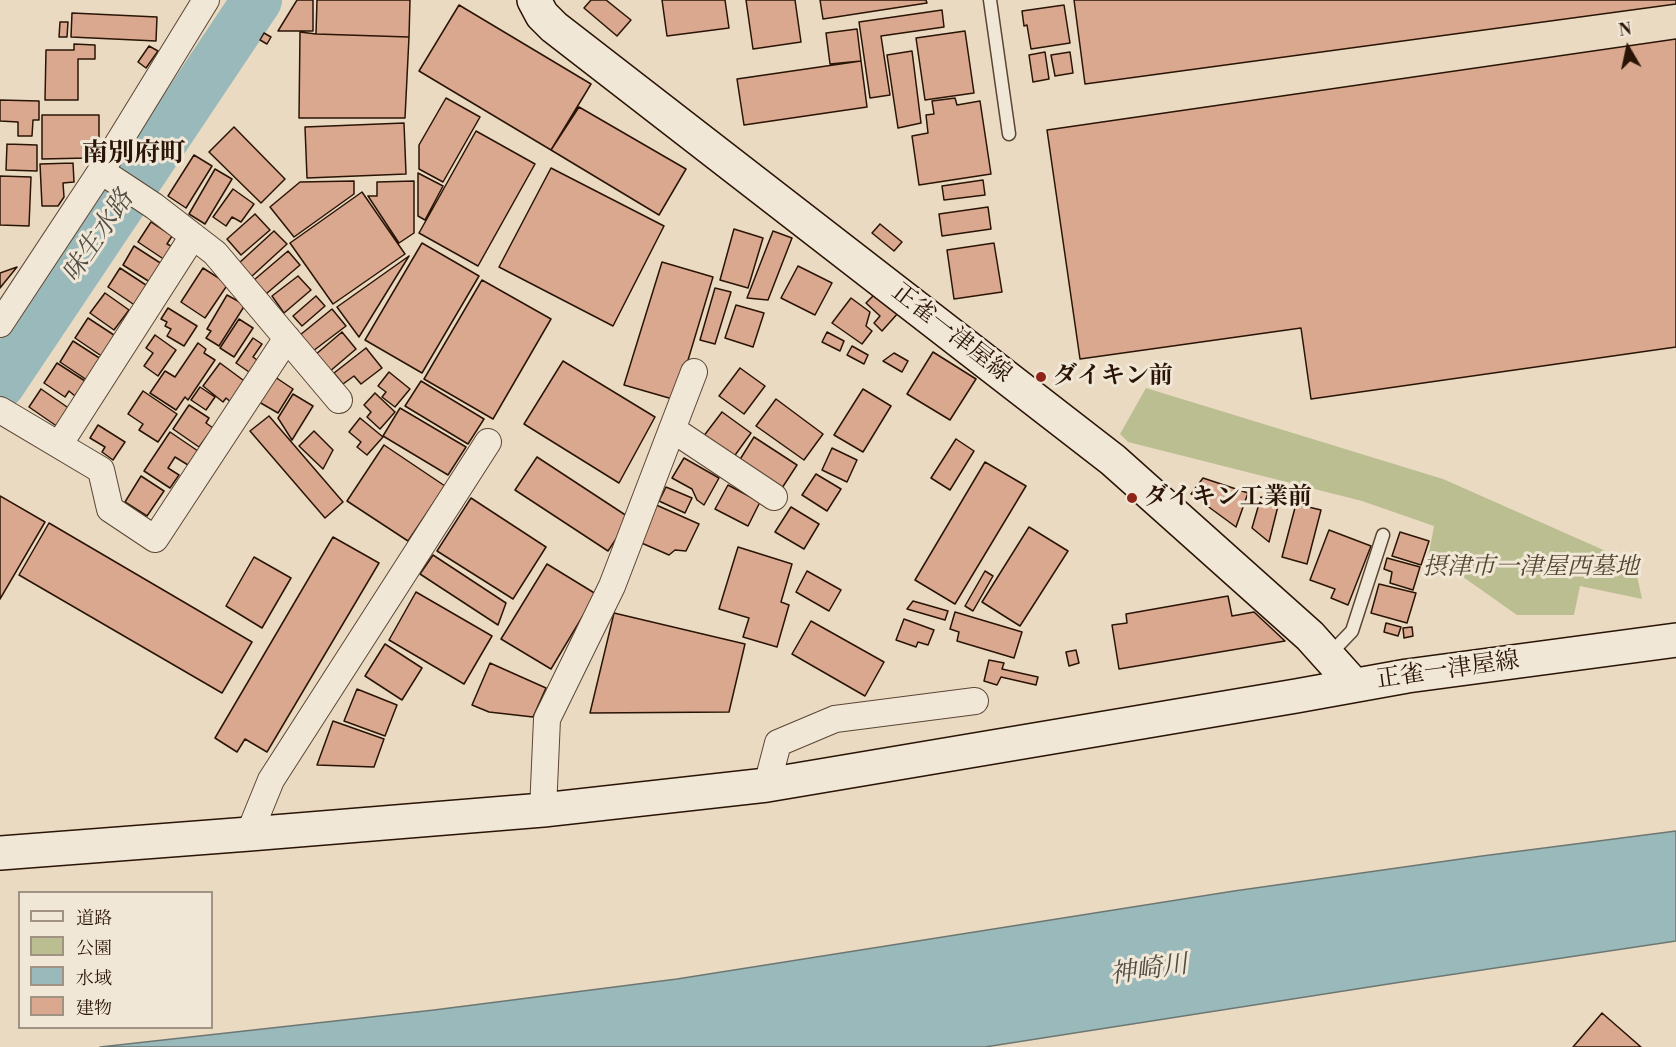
<!DOCTYPE html>
<meta charset="utf-8">
<style>
body{margin:0}
#map{position:relative;width:1676px;height:1047px;overflow:hidden;background:#eadac2;font-family:"Libre Bodoni","Noto Serif JP",serif}
canvas{display:block}
.legend{position:absolute;left:18px;top:891px;width:195px;height:138px;box-sizing:border-box;background:#f1e7d7;border:2px solid #a19383;margin:0;padding:8px 10px;list-style:none;font-size:18px;color:#2a1405}
.legend li{display:flex;align-items:center;gap:12px;height:30px}
.legend b{width:30px;border:2px solid #a19383}
.north{position:absolute;left:1598px;top:18px;width:60px;height:60px;-webkit-text-stroke:4px #f1e7d7;paint-order:stroke;rotate:351deg;font-size:16px;font-weight:700;line-height:24px;text-align:center;color:#2a1405}
.north::after{content:'';display:block;margin:auto;width:21px;height:27px;background:#2a1405;clip-path:polygon(50% 0,100% 100%,50% 72%,0 100%)}
</style>
<div id="map">
<canvas width="1676" height="1047"></canvas>
<ul class="legend">
<li><b style="height:8px;background:#f1e7d7"></b>道路</li>
<li><b style="height:16px;background:#babe90"></b>公園</li>
<li><b style="height:16px;background:#9ab9ba"></b>水域</li>
<li><b style="height:16px;background:#d9a88e"></b>建物</li>
</ul>
<div class="north">N</div>
</div>
<script>
const context = document.querySelector('canvas').getContext('2d');
context.lineJoin = 'round';
function fillPath(path, color) {
  context.fillStyle = color;
  context.fill(path, 'evenodd');
}
function toPath(rows) {
  const path = new Path2D();
  for (const r of rows) {
    path.moveTo(r[0], r[1]);
    for (let i = 2; i < r.length; i += 2) path.lineTo(r[i], r[i + 1]);
  }
  return path;
}
function stroke(path, color, width, dash) {
  context.strokeStyle = color;
  context.lineWidth = width;
  context.lineCap = dash ? 'butt' : 'round';
  context.setLineDash(dash || []);
  context.stroke(path);
}
function drawText(font, color, halo, rows, align = 'center') {
  context.font = font + ' "Libre Bodoni","Noto Serif JP",serif';
  context.lineWidth = 6;
  context.setLineDash([]);
  context.textBaseline = 'middle';
  context.strokeStyle = halo;
  context.fillStyle = color;
  for (const [text, x, y, turn = 0] of rows) {
    context.save();
    context.translate(x, y);
    context.rotate((+turn || 0) * Math.PI / 180);
    context.textAlign = isNaN(turn) ? turn : align;
    if (halo) context.strokeText(text, 0, 0);
    context.fillText(text, 0, 0);
    context.restore();
  }
}
const green = toPath([
 [1146,388,1443,479,1608,552,1634,562,1642,599,1580,586,1574,615,1517,615,1429,553,1434,526,1362,501,1128,442,1120,434]
]);
const water = toPath([
 [1676,831,1676,941,1395,983,985,1047,100,1047,434,1010,677,979,1234,891,1482,856,1676,831]
]);
const river = toPath([
 [0,384,257,0]
]);
const building = toPath([
 [297,0,313,0,313,31,278,31,297,0],
 [317,0,410,0,409,37,316,34,317,0],
 [591,0,606,0,631,20,617,36,584,8,591,0],
 [662,0,725,0,729,28,667,36,662,0],
 [746,0,795,0,801,42,753,49,746,0],
 [820,0,926,0,927,3,823,19,820,0],
 [1074,0,1676,0,1676,4,1085,84,1074,0],
 [459,5,591,84,551,150,419,71,459,5],
 [1064,5,1070,43,1031,49,1027,25,1024,26,1022,11,1064,5],
 [942,10,944,27,881,36,890,95,870,98,859,22,942,10],
 [72,13,157,17,156,41,71,37,72,13],
 [60,22,68,22,67,37,59,37,60,22],
 [857,29,861,61,830,64,826,33,857,29],
 [965,31,974,93,925,100,916,38,965,31],
 [300,32,316,34,409,37,405,118,299,118,300,32],
 [264,33,271,37,267,44,260,40,264,33],
 [1676,39,1676,347,1311,399,1301,328,1080,359,1047,130,1676,39],
 [74,44,95,45,95,59,78,59,78,100,45,100,46,50,74,50,74,44],
 [149,46,158,51,146,68,138,62,149,46],
 [912,51,921,123,898,128,887,55,912,51],
 [1045,52,1049,79,1033,82,1029,55,1045,52],
 [1070,52,1073,73,1055,76,1051,55,1070,52],
 [861,61,867,107,744,125,737,79,861,61],
 [446,98,480,117,443,182,419,169,419,145,446,98],
 [955,98,957,105,980,101,991,174,919,185,912,136,928,133,926,115,934,114,932,101,955,98],
 [0,100,39,101,39,120,33,120,32,136,18,136,18,122,0,121,0,100],
 [579,107,686,169,659,215,551,150,579,107],
 [42,115,99,115,99,139,88,158,42,159,42,115],
 [404,123,406,174,307,178,305,127,404,123],
 [234,127,285,179,261,203,209,152,234,127],
 [476,131,535,164,478,266,419,233,476,131],
 [7,144,37,145,37,171,6,170,7,144],
 [194,155,212,166,186,208,168,196,194,155],
 [73,163,74,182,63,183,64,197,58,206,42,206,40,164,73,163],
 [551,168,664,226,613,326,499,267,551,168],
 [215,169,232,179,205,224,189,214,215,169],
 [418,173,443,186,425,220,418,216,418,173],
 [0,176,31,177,29,226,0,225,0,176],
 [983,180,985,195,944,200,942,186,983,180],
 [354,181,354,194,294,237,270,207,300,182,354,181],
 [414,181,414,233,399,243,368,196,377,196,377,182,414,181],
 [233,189,254,204,241,222,232,217,226,226,213,217,233,189],
 [362,192,405,254,333,304,290,243,362,192],
 [988,207,991,229,942,236,939,214,988,207],
 [255,214,270,230,241,255,227,239,255,214],
 [151,222,172,236,167,244,173,247,165,260,138,242,151,222],
 [880,224,902,242,894,251,872,233,880,224],
 [734,229,763,238,748,288,720,280,734,229],
 [274,231,287,244,251,277,238,264,274,231],
 [773,231,792,238,768,300,747,298,773,231],
 [422,243,479,276,422,373,365,340,422,243],
 [994,243,1002,292,954,299,947,250,994,243],
 [134,246,165,266,153,284,123,265,134,246],
 [288,251,300,265,266,294,254,280,288,251],
 [409,256,359,337,337,307,409,256],
 [662,262,713,277,676,400,624,385,662,262],
 [798,266,832,283,815,315,781,298,798,266],
 [17,267,0,288,0,273,17,267],
 [120,268,149,287,136,306,108,287,120,268],
 [203,268,228,284,205,318,181,302,203,268],
 [298,276,311,290,284,313,272,296,298,276],
 [482,280,551,319,493,419,424,379,482,280],
 [715,288,731,292,715,344,700,340,715,288],
 [877,292,899,312,882,331,874,323,880,316,866,303,877,292],
 [105,293,129,310,114,330,90,313,105,293],
 [227,295,245,305,219,346,206,338,211,331,207,329,227,295],
 [316,296,325,306,302,326,293,316,316,296],
 [851,298,870,312,866,326,872,331,862,344,832,323,851,298],
 [736,305,764,313,753,347,725,338,736,305],
 [168,308,197,326,184,346,167,336,171,329,165,326,167,322,161,319,168,308],
 [332,309,346,326,313,351,300,335,332,309],
 [88,318,117,337,103,357,75,338,88,318],
 [239,319,253,328,234,357,220,348,239,319],
 [342,332,356,349,329,372,315,355,342,332],
 [827,332,844,341,840,351,822,342,827,332],
 [155,335,176,350,158,376,144,366,153,353,146,348,155,335],
 [253,338,262,344,253,357,260,362,252,374,236,363,253,338],
 [73,341,104,361,90,382,60,362,73,341],
 [198,343,206,349,204,353,215,360,188,400,185,397,176,410,150,393,165,371,175,377,198,343],
 [852,346,868,355,864,364,847,355,852,346],
 [366,348,382,368,361,384,354,376,343,384,334,373,366,348],
 [933,352,976,379,950,420,907,394,933,352],
 [894,353,908,361,902,372,883,361,894,353],
 [563,361,655,417,619,483,524,424,563,361],
 [57,363,85,381,75,396,69,391,65,397,44,383,57,363],
 [220,363,247,383,232,403,226,398,223,402,203,386,220,363],
 [740,368,765,386,744,414,719,396,740,368],
 [389,372,410,389,395,407,382,397,386,392,378,386,389,372],
 [275,377,293,389,278,413,259,402,275,377],
 [421,381,484,419,468,444,405,406,421,381],
 [200,387,215,397,206,410,191,400,200,387],
 [41,389,70,409,58,427,29,407,41,389],
 [863,389,891,406,863,452,834,435,863,389],
 [143,391,177,414,158,442,139,430,143,424,128,414,143,391],
 [375,393,395,412,380,429,367,417,371,412,364,405,375,393],
 [293,394,313,406,292,440,278,418,293,394],
 [776,399,823,434,804,460,756,426,776,399],
 [189,405,209,418,206,423,213,428,199,447,173,429,189,405],
 [400,408,466,447,448,475,383,436,400,408],
 [722,412,751,433,733,458,703,437,722,412],
 [269,416,343,502,325,518,250,431,269,416],
 [360,418,383,437,367,455,357,447,361,442,349,432,360,418],
 [98,425,125,442,113,460,102,452,105,447,90,438,98,425],
 [314,431,333,450,323,469,299,446,314,431],
 [170,432,198,451,188,465,175,457,168,468,179,475,170,488,144,471,170,432],
 [754,437,797,465,782,488,739,461,754,437],
 [956,439,974,451,950,490,931,478,956,439],
 [384,445,445,486,408,541,347,501,384,445],
 [832,448,857,460,847,482,822,470,832,448],
 [537,457,630,518,608,551,515,490,537,457],
 [684,458,719,478,704,505,697,500,692,489,672,478,684,458],
 [985,462,1026,486,955,604,915,580,985,462],
 [816,474,841,489,827,511,802,495,816,474],
 [141,476,164,491,147,516,125,502,141,476],
 [1203,478,1248,493,1236,527,1191,494,1203,478],
 [728,485,760,502,748,526,715,509,728,485],
 [666,487,692,498,685,513,659,501,666,487],
 [0,496,45,522,0,599,0,496],
 [1261,497,1279,502,1269,542,1252,528,1261,497],
 [471,498,546,547,513,599,437,551,471,498],
 [654,504,699,524,686,551,675,550,669,555,637,541,654,504],
 [1296,504,1321,510,1307,564,1282,557,1296,504],
 [791,507,819,524,804,549,775,532,791,507],
 [49,523,252,642,222,693,19,575,49,523],
 [1029,527,1068,551,1020,626,982,602,1029,527],
 [1329,530,1371,546,1348,605,1331,598,1335,589,1310,580,1329,530],
 [1400,532,1429,541,1421,565,1392,556,1400,532],
 [333,537,379,563,267,752,245,739,237,752,215,738,333,537],
 [738,547,792,564,781,602,789,605,777,647,743,637,749,618,719,609,738,547],
 [433,555,506,603,498,625,420,574,433,555],
 [254,557,291,578,262,628,226,606,254,557],
 [1387,558,1420,567,1413,590,1390,583,1392,572,1384,569,1387,558],
 [547,564,596,594,551,669,501,639,547,564],
 [807,571,841,590,829,611,796,592,807,571],
 [985,571,993,576,973,611,965,606,985,571],
 [1379,584,1416,593,1407,623,1371,613,1379,584],
 [416,592,492,636,464,684,389,640,416,592],
 [1228,596,1232,616,1254,612,1285,641,1119,669,1112,625,1127,623,1126,614,1228,596],
 [913,601,948,611,945,620,907,609,913,601],
 [955,612,1022,632,1014,658,957,641,959,632,950,629,955,612],
 [614,613,745,644,729,712,590,713,614,613],
 [904,619,934,630,928,645,918,642,916,647,896,640,904,619],
 [811,621,884,662,865,696,792,654,811,621],
 [1386,623,1401,627,1398,636,1384,632,1386,623],
 [1412,627,1413,636,1404,638,1403,628,1412,627],
 [385,644,422,668,402,700,365,676,385,644],
 [1076,650,1079,663,1069,666,1066,652,1076,650],
 [989,660,1004,663,1002,669,1038,677,1036,685,1001,677,997,685,984,681,989,660],
 [490,663,546,688,533,717,489,712,472,705,490,663],
 [357,689,397,705,385,736,344,721,357,689],
 [333,721,384,739,374,767,317,765,333,721],
 [1602,1013,1641,1047,1573,1047,1602,1013]
]);
const lane = toPath([
 [990,0,1009,134],
 [1329,655,1352,631,1383,535]
]);
const street = toPath([
 [101,171,154,206,215,253,339,400],
 [0,324,101,171,206,0],
 [0,410,101,470,110,509,155,539,287,338],
 [672,429,774,497],
 [59,445,193,236],
 [767,785,778,743,835,719,975,701],
 [543,810,547,719,612,586,694,372],
 [249,834,271,780,488,442]
]);
const secondary = toPath([
 [534,0,542,15,554,27,1113,460,1310,636,1354,685],
 [0,853,249,834,543,810,767,785,1296,696,1407,676,1676,640]
]);
const markers = [
 [1041,377,6,"#8f2418"],
 [1132,498,6,"#8f2418"]
];
const streetNames = [
 ["正雀一津屋線",951,334,38],
 ["正雀一津屋線",1448,671,-8]
];
const poiNames = [
 ["ダイキン前",1053,377],
 ["ダイキン工業前",1144,498]
];
const parkNames = [
 ["摂津市一津屋西墓地",1531,568]
];
const neighbourhoodNames = [
 ["南別府町",134,155]
];
const waterNames = [
 ["味生水路",99,237,-56],
 ["神崎川",1149,971,-8]
];
fillPath(green, '#babe90');
fillPath(water, '#9ab9ba');
stroke(water, '#6d7772', 1.5);
stroke(river, '#9ab9ba', 50);
fillPath(building, '#d9a88e');
stroke(building, '#2a1405', 1.5);
stroke(lane, '#5a4634', 15);
stroke(street, '#5a4634', 28);
stroke(secondary, '#2a1405', 36);
stroke(lane, '#f1e7d7', 12);
stroke(street, '#f1e7d7', 26);
stroke(secondary, '#f1e7d7', 33);
for (const [x, y, r, color] of markers) {
  const dot = new Path2D();
  dot.arc(x, y, r, 0, 2 * Math.PI);
  context.fillStyle = color;
  context.fill(dot);
  stroke(dot, '#f1e7d7', 2);
}
drawText('24px', '#2a1405', '#f1e7d7', streetNames);
drawText('bold 24px', '#2a1405', '#f1e7d7', poiNames, 'left');
drawText('italic 24px', '#55472f', '#f1e7d7', parkNames);
drawText('bold 26px', '#2a1405', '#f1e7d7', neighbourhoodNames);
drawText('italic 26px', '#514e44', '#f1e7d7', waterNames);
</script>
